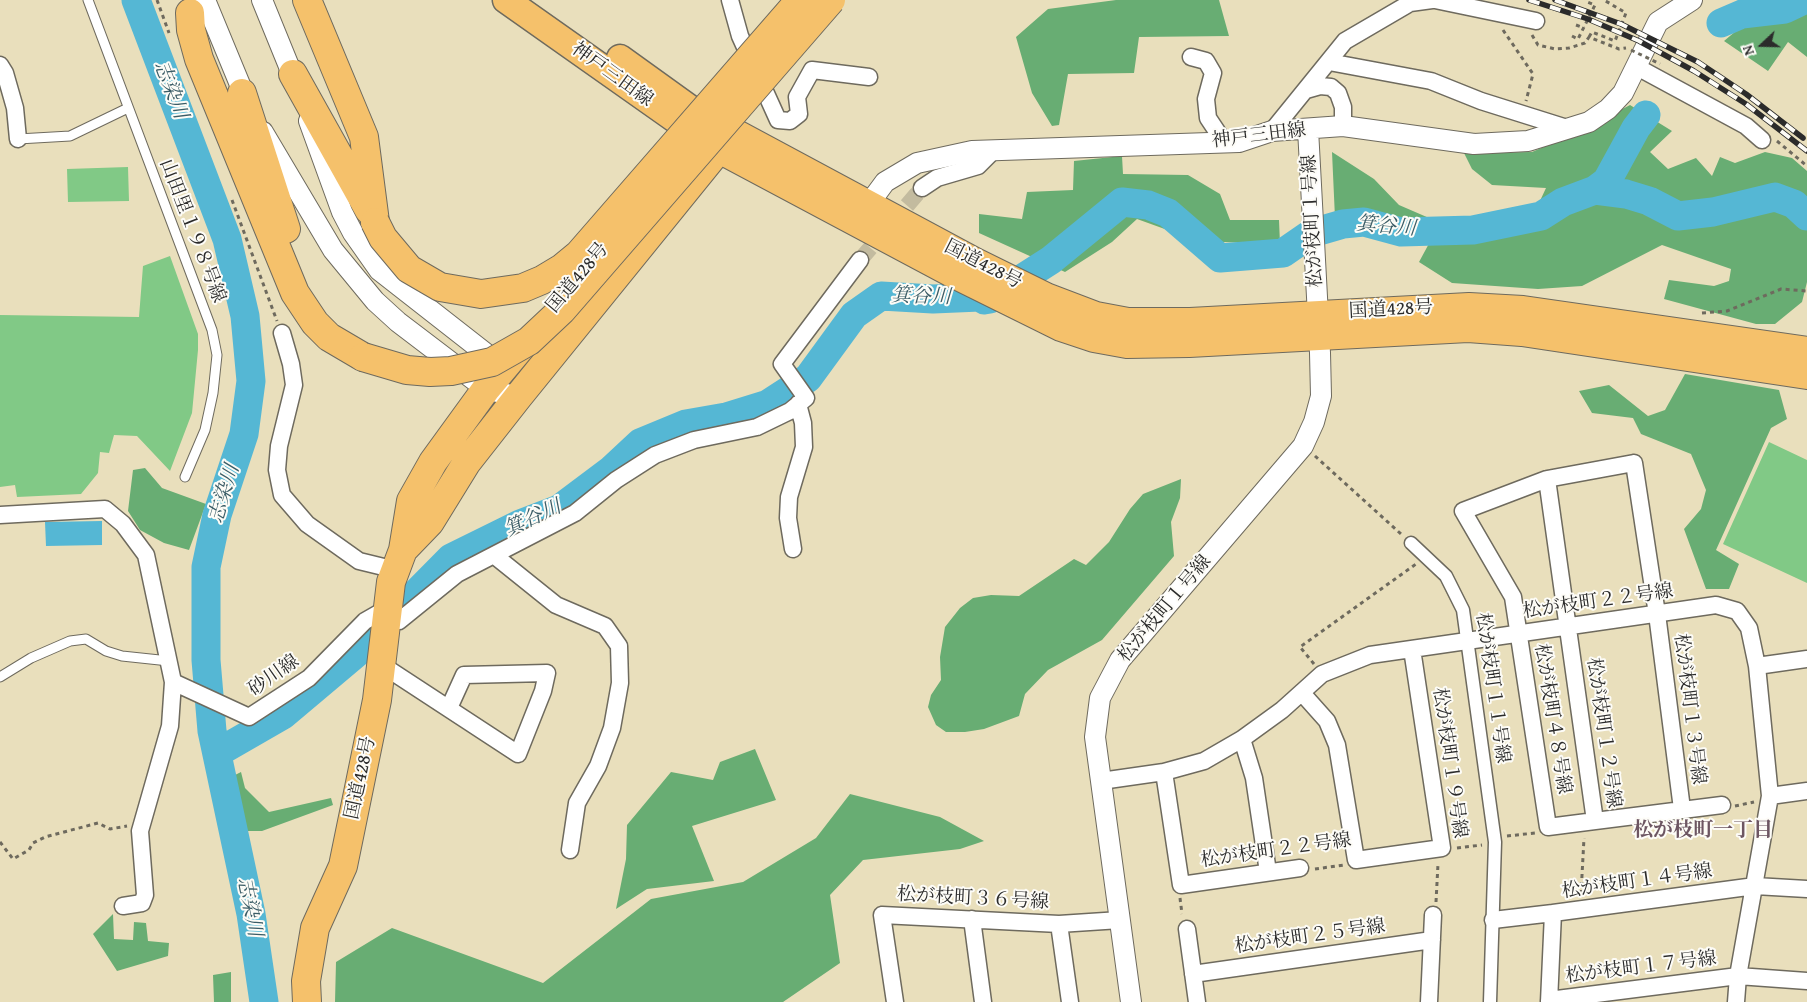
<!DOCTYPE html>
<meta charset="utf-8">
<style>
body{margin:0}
#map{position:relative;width:1807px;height:1002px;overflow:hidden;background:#e9dfbc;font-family:"Gentium Book Plus",serif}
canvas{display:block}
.north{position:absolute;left:1737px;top:20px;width:50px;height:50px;-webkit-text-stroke:4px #fdfcf7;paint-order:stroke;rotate:249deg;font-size:14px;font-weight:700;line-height:20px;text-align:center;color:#2b2b2b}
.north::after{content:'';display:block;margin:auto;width:18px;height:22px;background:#2b2b2b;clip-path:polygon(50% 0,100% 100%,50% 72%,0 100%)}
</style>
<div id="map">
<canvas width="1807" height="1002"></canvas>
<div class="north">N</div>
</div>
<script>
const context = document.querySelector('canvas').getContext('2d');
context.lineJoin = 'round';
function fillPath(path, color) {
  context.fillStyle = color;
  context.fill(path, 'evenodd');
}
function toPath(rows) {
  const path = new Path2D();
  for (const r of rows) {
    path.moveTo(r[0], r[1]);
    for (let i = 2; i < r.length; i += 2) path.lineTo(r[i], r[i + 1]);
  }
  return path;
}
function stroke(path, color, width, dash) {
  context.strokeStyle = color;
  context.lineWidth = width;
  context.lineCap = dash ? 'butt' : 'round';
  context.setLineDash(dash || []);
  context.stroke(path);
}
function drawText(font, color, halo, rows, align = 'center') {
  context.font = font + ' "Gentium Book Plus","Noto Serif JP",serif';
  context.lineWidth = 4;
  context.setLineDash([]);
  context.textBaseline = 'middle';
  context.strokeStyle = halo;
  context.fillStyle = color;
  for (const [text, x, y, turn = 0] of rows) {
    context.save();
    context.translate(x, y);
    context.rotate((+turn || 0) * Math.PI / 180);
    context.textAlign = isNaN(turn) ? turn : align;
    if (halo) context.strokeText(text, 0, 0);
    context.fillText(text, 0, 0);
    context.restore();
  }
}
const green = toPath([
 [128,167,129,201,68,202,67,169],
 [170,256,198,334,198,350,192,413,170,471,137,436,114,435,109,453,100,452,98,473,81,494,17,497,15,485,0,487,0,315,139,317,143,266],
 [1769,442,1807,460,1807,583,1723,544]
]);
const forest = toPath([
 [1116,0,1219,0,1229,36,1139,37,1134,73,1068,74,1059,125,1052,126,1032,93,1016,37,1048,9],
 [1752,0,1807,0,1807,57,1788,42,1768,71,1724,41,1767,5],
 [1630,105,1672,131,1650,152,1668,169,1696,158,1712,176,1720,157,1735,163,1765,152,1792,158,1807,171,1807,282,1802,302,1775,324,1756,324,1664,299,1669,280,1714,286,1729,281,1731,269,1662,245,1582,286,1538,289,1452,283,1419,262,1432,238,1409,226,1356,214,1335,218,1332,152,1374,179,1399,205,1480,240,1526,231,1546,188,1492,185,1472,169,1464,153,1532,152,1583,130],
 [1122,156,1123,174,1188,175,1220,194,1230,220,1279,220,1280,244,1223,242,1205,256,1173,232,1137,219,1112,242,1065,272,979,233,979,214,1022,219,1027,192,1073,190,1074,161],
 [1685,374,1779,390,1787,419,1771,428,1716,550,1739,564,1729,589,1706,589,1684,529,1701,509,1706,490,1691,454,1641,434,1633,418,1592,413,1579,391,1609,385,1648,416,1665,410],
 [145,468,162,488,206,504,189,550,164,543,140,530,128,511,133,470],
 [1181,479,1180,498,1171,522,1174,556,1102,640,1048,670,1025,694,1019,716,984,729,965,732,946,732,936,725,928,707,931,695,941,680,940,657,945,627,960,608,973,598,991,595,1019,596,1074,559,1086,565,1109,542,1130,509,1143,494],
 [755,749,776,800,692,826,714,881,647,889,616,909,626,859,627,825,671,772,713,780,720,762],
 [241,772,245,788,269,812,331,798,333,805,262,831,247,831,229,778],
 [850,794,940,817,984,841,960,849,863,860,830,895,840,963,783,1002,335,1002,336,962,392,928,543,983,651,899,743,882,816,838],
 [113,914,114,939,133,940,134,922,146,923,148,941,169,943,168,956,117,971,93,934],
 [231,972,231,1002,214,1002,213,975]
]);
const water = toPath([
 [102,521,102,545,46,546,45,522]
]);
const river = toPath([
 [136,0,227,239,245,316,251,381,244,434,217,515,206,567,206,660,212,731,251,914,264,1002],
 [1721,23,1742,14,1785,9,1804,0],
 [1595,190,1626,194,1649,201,1678,216,1713,212,1775,197,1794,204,1807,216],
 [217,753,283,715,359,651,451,558,520,524,559,509,611,470,640,443,686,424,726,417,768,404,808,378,854,315,881,296,933,299,980,297,984,300,990,299,1051,260,1122,202,1148,205,1168,213,1220,258,1283,253,1312,233,1343,224,1364,222,1401,232,1473,230,1541,216,1563,202,1595,190,1607,181,1636,128,1646,115]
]);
const minorTunnel = toPath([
 [860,260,922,188]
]);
const path = toPath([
 [157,0,169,33],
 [1576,25,1584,28],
 [1503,30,1533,74,1526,101],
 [1532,35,1538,45,1555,49,1569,48,1585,43,1589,37,1619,49,1626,48],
 [1572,36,1578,39,1595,5,1585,1],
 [1589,37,1592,32,1615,41,1626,13,1604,0],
 [1777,141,1807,166],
 [232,200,277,321],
 [1702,313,1727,311,1781,289,1807,291],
 [1315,456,1401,534],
 [1314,664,1300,647,1416,564],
 [1735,806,1754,802],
 [1507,836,1535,833],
 [0,842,13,859,29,850,33,843,45,837,98,823,110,829,127,826],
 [1457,848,1482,845],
 [1315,869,1344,865],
 [1581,894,1584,838],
 [1180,898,1182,914],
 [1436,902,1438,864]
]);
const service = toPath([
 [88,0,212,330,217,355,213,393,205,430,185,477],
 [18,139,70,136,128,108],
 [0,677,31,658,70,641,86,639,106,651,122,656,169,661]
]);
const pedestrian = toPath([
 [1411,543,1446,576,1463,610,1495,842,1490,1002]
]);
const minor = toPath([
 [730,0,740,36,778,120,790,121,799,114,797,97,812,70,869,77],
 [1435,0,1536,21],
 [1191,57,1206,61,1213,73,1206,99,1208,118,1224,142],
 [1329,62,1431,81,1481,101,1570,129],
 [0,65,5,73,15,108,18,139],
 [1637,67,1746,126,1762,140],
 [1306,90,1320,86,1331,87,1338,93,1343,107,1343,126],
 [1272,131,1345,41,1410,3,1432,0],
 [922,188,937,178,978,166,994,150],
 [282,333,291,364,294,385,279,446,277,470,282,495,307,524,359,561,396,570],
 [1547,479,1463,511,1513,597,1548,827,1595,821],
 [0,515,105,509,123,524,146,555,173,682,249,717,309,678,365,621,379,613,399,621,457,574,575,513,616,480,655,455,694,440,757,427,790,411,806,398,782,364,860,260],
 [793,549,788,518,789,497,804,447,803,423,798,404],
 [495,556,556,605,605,626,619,646,620,683,612,728,598,766,577,803,570,850],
 [382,665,518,754,543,691,547,673,464,675,449,708],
 [1757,666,1807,659],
 [1302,693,1327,721,1337,745,1356,860,1442,848,1412,649],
 [1242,739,1254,778,1268,872],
 [1164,772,1181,885,1300,868],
 [1101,781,1164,772,1204,761,1242,739,1282,710,1322,674,1370,655,1716,605,1737,611,1749,628,1757,666,1770,796,1738,976,1736,1002],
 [1770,796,1807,791],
 [1682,809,1657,614,1634,463,1547,479,1595,821,1722,805],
 [123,906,142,903,145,895,140,831,170,726,173,682],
 [972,919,983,1002],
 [1493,920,1553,913],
 [1059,924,1070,1002],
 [1187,929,1197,1002],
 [1193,974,1432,940],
 [1549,1000,1738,976,1807,981],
 [895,1002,882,915,1059,924,1120,920],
 [1429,1002,1433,915],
 [1549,1002,1553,913,1755,886,1807,889]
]);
const tertiary = toPath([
 [205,0,248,104],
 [262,0,297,86],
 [309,121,342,212,353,233,379,270,503,367],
 [263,132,333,250,375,301,398,322,486,389,518,397],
 [868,205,885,182,917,163,972,151,1239,142,1272,131,1343,126,1474,144,1528,141,1589,122,1608,109,1623,93,1658,22,1692,0],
 [1131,1002,1095,737,1100,698,1120,660,1303,446,1314,422,1321,396,1320,353,1308,129]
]);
const primary = toPath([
 [506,0,706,141],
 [620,58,695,112,718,124]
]);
const trunk = toPath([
 [701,133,718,124,975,262,1046,297,1096,316,1128,322,1190,322,1469,307,1523,310,1807,351],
 [403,550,430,522,467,462,518,397,719,149,950,272,1061,327,1094,338,1127,344,1189,343,1468,328,1522,332,1807,375],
 [307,1002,306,981,315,928,343,866,377,700,391,582,403,550,411,501,433,462,486,389,522,346]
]);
const motorway = toPath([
 [307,0,364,137,375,222],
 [190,13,191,30,199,59,295,293,315,323,329,337,363,357],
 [293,74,369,210],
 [242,93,286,229]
]);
const rail = toPath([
 [1529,0,1588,19,1639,41,1694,71,1746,104,1807,151],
 [1555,0,1621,24,1698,62,1746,94,1803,138]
]);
const pathBridge = toPath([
 [1631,50,1660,64]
]);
const motorwayBridge = toPath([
 [375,222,383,238,409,269,440,287,481,294,523,288,542,280,562,268,579,254,800,0],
 [363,357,407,370,430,372,451,371,492,362,529,341,562,310,831,0]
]);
const streetNames = [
 ["神戸三田線",612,75,36],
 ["神戸三田線",1259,136,-7],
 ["松が枝町１号線",1313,221,-93],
 ["山田里１９８号線",192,231,69],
 ["国道428号",983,265,27],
 ["国道428号",578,278,-50],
 ["国道428号",1391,310,-3],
 ["松が枝町２２号線",1598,602,-8],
 ["松が枝町１号線",1165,609,-50],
 ["砂川線",274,676,-35],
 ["松が枝町１１号線",1492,688,82],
 ["松が枝町１３号線",1689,709,83],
 ["松が枝町４８号線",1552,719,81],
 ["松が枝町１２号線",1603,733,82],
 ["松が枝町１９号線",1449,763,82],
 ["国道428号",361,778,-78],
 ["松が枝町２２号線",1276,851,-8],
 ["松が枝町１４号線",1637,882,-8],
 ["松が枝町３６号線",973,899,3],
 ["松が枝町２５号線",1310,937,-8],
 ["松が枝町１７号線",1641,968,-7]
];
const waterNames = [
 ["志染川",170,90,69],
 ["箕谷川",1386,227,5],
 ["箕谷川",921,297,2],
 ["志染川",225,494,-73],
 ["箕谷川",533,519,-25],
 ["志染川",249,907,79]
];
const neighbourhoodNames = [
 ["松が枝町一丁目",1703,831]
];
fillPath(green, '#81c986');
fillPath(forest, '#68ad73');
fillPath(water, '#55b7d4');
stroke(river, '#55b7d4', 29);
stroke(minorTunnel, '#c3bb9f', 16, [16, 8]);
stroke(service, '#6e6a5e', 11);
stroke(pedestrian, '#6e6a5e', 15);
stroke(minor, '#6e6a5e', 19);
stroke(tertiary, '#6e6a5e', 22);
stroke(primary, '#6e6a5e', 29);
stroke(trunk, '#6e6a5e', 30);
stroke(motorway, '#6e6a5e', 30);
stroke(path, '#6e6a5e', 3, [4, 4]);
stroke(service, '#fff', 9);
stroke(pedestrian, '#fff', 12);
stroke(minor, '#fff', 16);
stroke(tertiary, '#fff', 20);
stroke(primary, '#f5c16b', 26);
stroke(trunk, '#f5c16b', 28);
stroke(motorway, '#f5c16b', 28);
stroke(rail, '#2b2b2b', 5.5);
stroke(rail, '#fdfcf7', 4, [11]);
stroke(motorwayBridge, '#6e6a5e', 30, []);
stroke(pathBridge, '#6e6a5e', 3, [4, 4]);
stroke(motorwayBridge, '#f5c16b', 28);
drawText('19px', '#2b2b2b', '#fdfcf7', streetNames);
drawText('italic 20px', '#3a5c66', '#fdfcf7', waterNames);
drawText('bold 20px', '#6d5662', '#fdfcf7', neighbourhoodNames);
</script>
